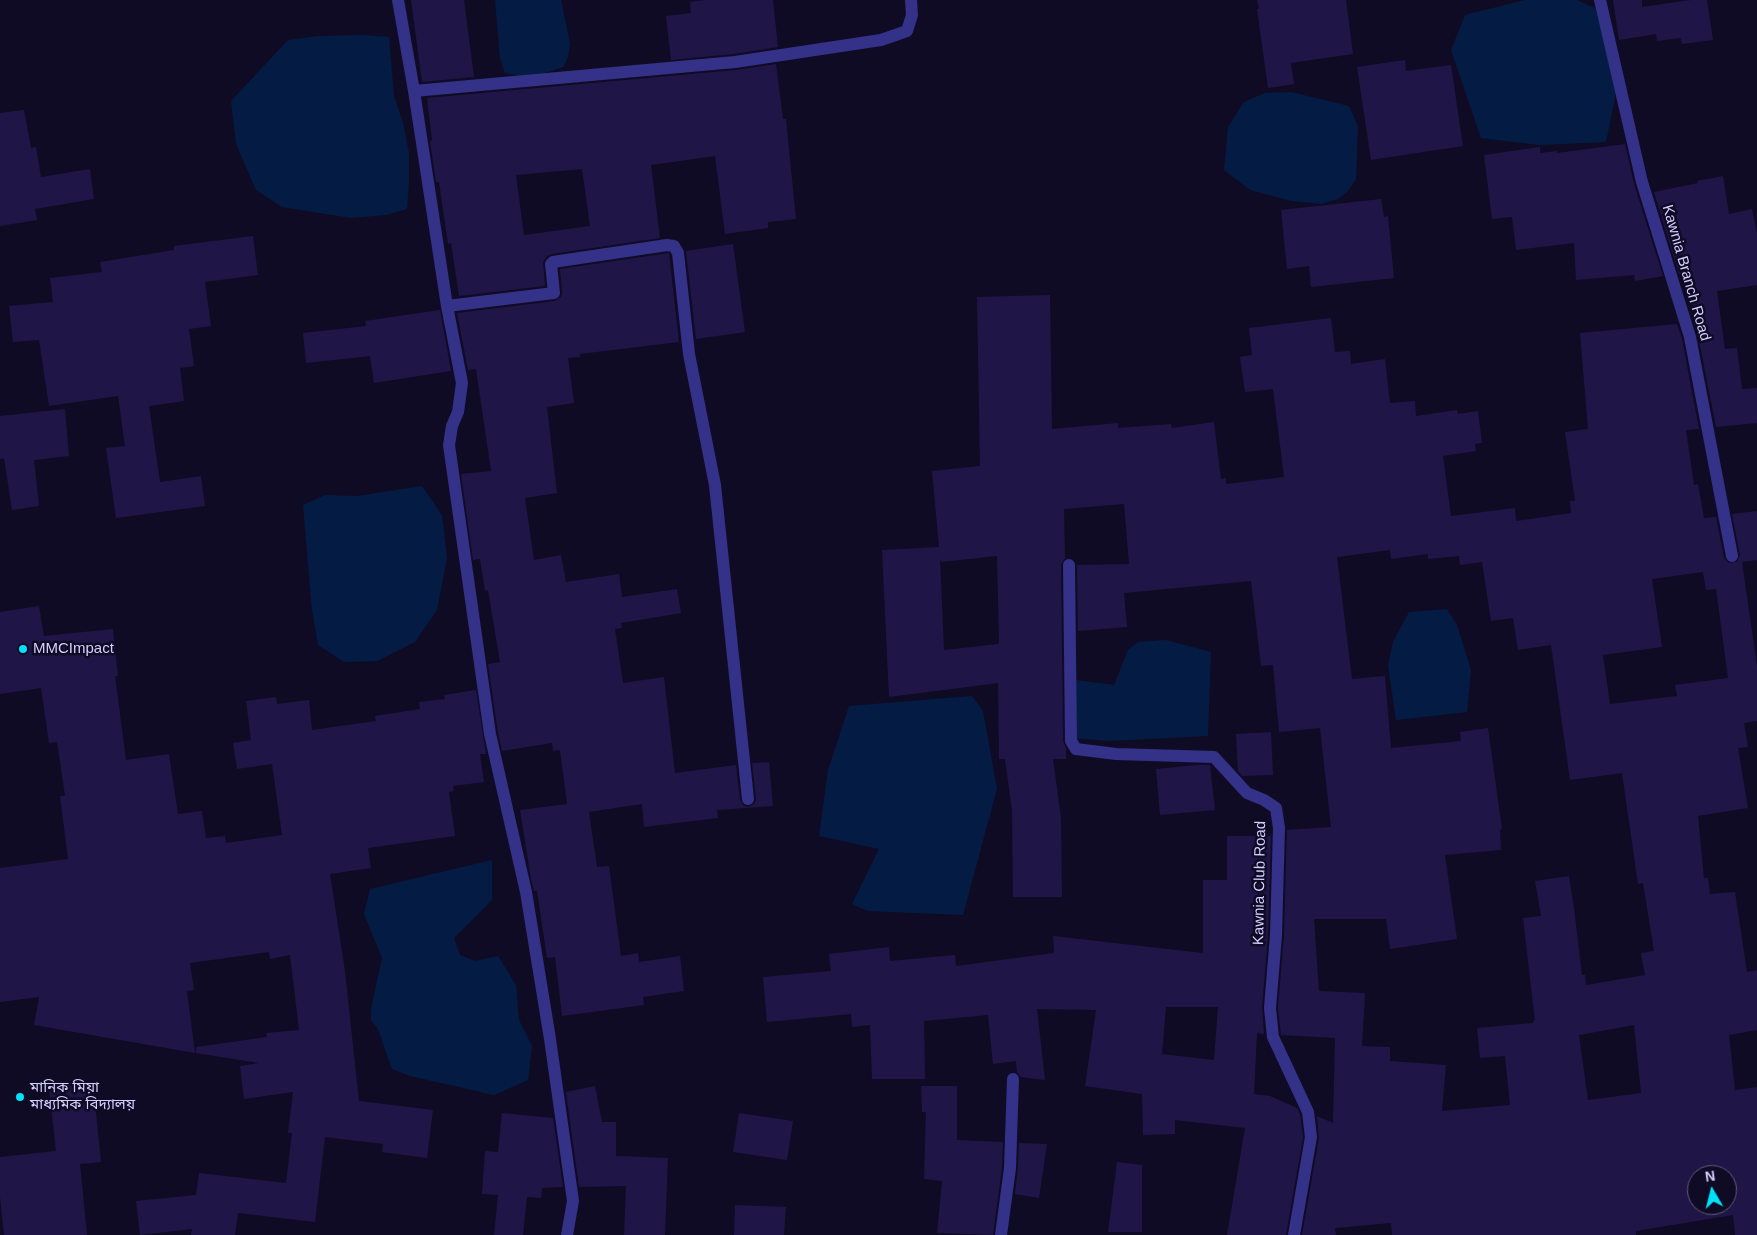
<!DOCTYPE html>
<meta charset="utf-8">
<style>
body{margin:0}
#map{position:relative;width:1757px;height:1235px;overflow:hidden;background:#100b24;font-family:Arial,sans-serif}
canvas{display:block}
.north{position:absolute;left:1687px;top:1165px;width:50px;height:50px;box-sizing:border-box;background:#100b24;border:1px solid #5e597c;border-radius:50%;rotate:352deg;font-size:14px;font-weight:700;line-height:20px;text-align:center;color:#d4cfff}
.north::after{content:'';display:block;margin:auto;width:18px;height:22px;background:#00e2fa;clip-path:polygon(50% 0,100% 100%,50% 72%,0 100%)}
</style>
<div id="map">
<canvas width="1757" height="1235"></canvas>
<div class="north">N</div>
</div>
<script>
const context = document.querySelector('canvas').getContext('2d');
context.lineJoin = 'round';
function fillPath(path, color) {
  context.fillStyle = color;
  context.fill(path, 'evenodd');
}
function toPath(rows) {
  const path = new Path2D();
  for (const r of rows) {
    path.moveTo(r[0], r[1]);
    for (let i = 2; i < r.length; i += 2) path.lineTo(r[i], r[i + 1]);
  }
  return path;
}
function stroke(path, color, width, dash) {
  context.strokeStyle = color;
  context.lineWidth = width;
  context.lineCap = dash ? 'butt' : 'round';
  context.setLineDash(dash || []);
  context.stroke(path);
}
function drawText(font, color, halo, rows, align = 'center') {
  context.font = font + ' Arial,"Noto Sans Bengali",sans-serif';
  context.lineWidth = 5;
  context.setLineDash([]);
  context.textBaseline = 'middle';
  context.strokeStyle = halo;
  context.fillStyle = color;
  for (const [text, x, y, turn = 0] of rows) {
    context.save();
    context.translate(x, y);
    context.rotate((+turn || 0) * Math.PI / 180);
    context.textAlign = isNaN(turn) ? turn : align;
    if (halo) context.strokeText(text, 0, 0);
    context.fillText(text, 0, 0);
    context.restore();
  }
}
const water = toPath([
 [495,0,561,0,570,43,568,57,563,67,545,73,521,76,505,73,500,59],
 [1525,0,1577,0,1595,8,1618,83,1606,142,1539,145,1481,138,1451,50,1465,15],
 [364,35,389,37,394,96,403,123,409,153,409,180,407,209,386,215,351,218,282,207,256,190,236,144,231,101,288,40,318,36],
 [1291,92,1349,106,1358,126,1356,179,1348,191,1338,199,1321,204,1292,201,1250,190,1224,170,1228,127,1244,102,1265,93],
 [422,486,442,515,447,558,437,610,415,642,377,661,344,662,318,645,312,610,303,505,325,495,357,496],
 [1447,609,1457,625,1471,670,1467,712,1396,720,1388,665,1393,642,1409,612],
 [1166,640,1211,652,1208,736,1108,741,1073,738,1076,680,1114,685,1128,650,1138,642],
 [972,696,983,711,997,789,963,915,868,911,852,904,879,849,819,836,828,770,849,706],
 [492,860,492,900,454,938,460,955,475,961,498,956,516,985,519,1020,532,1046,528,1080,494,1095,410,1076,392,1069,378,1029,371,1020,371,1009,382,958,364,914,370,889]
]);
const building = toPath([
 [411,0,464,0,474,77,422,82],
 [706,0,773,0,778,47,734,54,671,60,666,16,691,13,690,2],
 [1257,0,1346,0,1353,54,1291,63,1294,84,1268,88,1257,9,1259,9],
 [1613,0,1642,0,1642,7,1691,0,1707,0,1713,40,1682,44,1681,38,1657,41,1656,34,1619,40],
 [1405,60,1406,71,1451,65,1463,146,1371,160,1357,67],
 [776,64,783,119,786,119,796,219,768,222,768,228,725,234,715,156,651,165,660,238,552,254,547,256,543,262,545,286,459,296,451,243,448,244,439,182,436,182,430,141,432,140,427,98,736,70],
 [582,169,590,226,524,235,516,175],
 [24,110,31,148,36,147,41,177,90,169,94,199,35,209,37,220,0,226,0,113],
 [1625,144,1634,184,1663,276,1635,281,1634,275,1576,280,1574,243,1516,250,1512,217,1492,219,1484,155,1540,147,1540,153,1557,151,1557,153],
 [1723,176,1729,214,1752,209,1757,233,1757,285,1717,291,1725,349,1737,348,1742,389,1757,388,1757,423,1716,427,1698,335,1694,323,1696,322,1689,272,1679,274,1654,192,1698,183,1697,181],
 [1381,199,1384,217,1388,216,1394,278,1311,287,1309,266,1287,269,1281,210],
 [253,236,258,275,205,282,211,326,189,329,194,366,180,368,184,401,149,406,160,482,201,476,205,506,116,518,106,448,125,446,118,396,49,406,39,340,13,342,9,306,53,302,50,278,102,272,100,262,174,250,174,246],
 [733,244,745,332,696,339,686,251],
 [669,253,679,342,580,354,580,357,568,358,574,403,547,407,557,493,525,498,534,560,561,555,566,582,619,574,622,597,677,589,681,613,621,623,622,628,615,629,623,683,664,677,675,773,736,765,740,800,744,806,749,807,755,803,756,799,752,763,769,762,773,806,717,810,718,818,644,827,642,804,589,812,597,867,609,866,621,956,638,953,639,962,680,956,684,991,643,997,644,1005,562,1016,555,957,547,958,537,891,534,891,531,879,520,810,567,804,560,750,553,751,552,743,502,751,498,733,488,664,500,662,488,590,485,591,480,559,473,560,461,474,491,471,476,369,468,370,457,313,555,301,561,297,562,293,560,269],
 [1050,295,1052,429,1118,423,1118,428,1171,424,1172,428,1214,422,1221,479,1226,478,1226,484,1284,477,1273,389,1245,392,1240,357,1252,355,1249,328,1331,318,1335,352,1350,351,1351,364,1385,359,1390,403,1415,401,1416,416,1457,410,1458,414,1478,411,1482,443,1475,444,1476,451,1443,456,1451,516,1515,508,1516,521,1571,513,1570,501,1575,501,1565,432,1588,429,1580,333,1677,324,1682,339,1699,429,1686,430,1694,485,1698,484,1704,518,1716,517,1724,558,1729,563,1737,562,1740,555,1732,514,1757,511,1757,560,1742,562,1757,666,1757,721,1744,723,1748,747,1738,748,1748,808,1698,816,1704,878,1708,878,1710,894,1735,892,1747,972,1757,970,1757,1030,1729,1035,1735,1090,1757,1087,1757,1235,1735,1235,1733,1215,1636,1231,1636,1235,1392,1235,1391,1223,1335,1228,1336,1235,1302,1235,1319,1138,1317,1116,1333,1123,1335,1038,1281,1035,1278,1008,1284,935,1287,830,1331,827,1320,728,1279,732,1273,665,1261,666,1251,581,1124,593,1127,627,1078,631,1077,565,1129,564,1124,504,1064,509,1065,558,1061,565,1063,741,1066,749,1066,759,1053,759,1061,818,1062,897,1013,897,1012,811,1005,759,999,759,998,683,889,697,882,550,939,547,932,471,980,466,977,297],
 [1390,550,1391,559,1428,554,1428,559,1459,556,1460,565,1482,562,1491,621,1513,618,1518,650,1551,645,1570,780,1622,773,1638,884,1643,883,1654,951,1641,953,1645,975,1586,985,1585,975,1582,975,1574,908,1569,876,1535,881,1541,916,1523,918,1535,1021,1533,1021,1533,1023,1477,1028,1480,1058,1505,1056,1510,1105,1442,1111,1446,1065,1390,1061,1390,1047,1362,1046,1365,993,1319,991,1314,919,1386,919,1390,949,1457,939,1445,855,1501,850,1500,830,1502,829,1488,728,1460,732,1461,741,1391,748,1385,676,1352,679,1337,557],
 [997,556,999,642,998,644,944,650,940,559,941,562],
 [1703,572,1706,590,1716,589,1728,678,1675,685,1677,696,1610,704,1603,655,1662,647,1652,579],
 [1634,1025,1641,1093,1588,1100,1579,1035],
 [1697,1175,1727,1175,1727,1205,1697,1205],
 [440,310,451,371,374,383,370,356,306,363,303,333,366,326,365,321],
 [65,409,69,456,34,460,39,506,12,510,4,458,0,459,0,416],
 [39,606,44,636,113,629,118,676,115,676,126,760,169,754,178,814,202,811,206,838,225,836,226,843,282,835,272,764,237,769,233,743,251,740,246,701,276,697,277,704,309,700,312,730,376,721,375,716,420,709,419,702,445,699,444,695,476,690,486,754,480,754,484,782,453,786,454,791,449,792,455,836,368,848,371,868,330,874,345,971,359,1101,433,1110,427,1158,382,1152,383,1144,325,1137,315,1222,238,1213,235,1235,191,1235,192,1229,140,1235,136,1201,196,1195,199,1173,286,1183,292,1133,288,1133,293,1092,244,1099,240,1066,259,1063,196,1053,196,1047,267,1037,266,1033,299,1030,290,955,270,959,269,952,190,963,194,990,187,991,195,1053,34,1025,39,997,0,1002,0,868,68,859,60,796,65,796,57,742,49,743,41,688,0,694,0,612],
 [1271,732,1273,775,1242,776,1238,771,1236,734],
 [1196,765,1210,765,1215,810,1160,815,1156,769],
 [1227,836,1271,836,1268,935,1262,1007,1264,1034,1257,1033,1254,1094,1270,1096,1297,1108,1300,1114,1303,1137,1286,1235,1227,1235,1245,1128,1175,1120,1175,1134,1143,1135,1142,1094,1085,1086,1096,1010,1037,1009,1045,1080,1021,1077,1017,1072,1016,1061,993,1064,988,1015,924,1021,925,1079,872,1079,870,1025,852,1027,851,1014,767,1022,763,977,831,971,829,954,889,947,890,961,955,955,956,966,1054,953,1053,936,1203,953,1203,880,1227,880],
 [1166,1007,1218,1007,1214,1060,1162,1054],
 [93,1083,101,1162,80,1164,87,1235,4,1235,0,1197,0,1157,56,1151,49,1088],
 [595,1086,602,1122,616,1122,616,1156,668,1158,665,1235,624,1235,626,1186,579,1187,566,1092],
 [921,1086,957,1086,957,1140,1003,1142,1002,1167,993,1235,937,1233,942,1181,924,1179,926,1112,922,1112],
 [502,1113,553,1118,563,1187,542,1188,541,1198,527,1197,523,1235,494,1235,498,1195,482,1194,485,1151,498,1152],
 [739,1113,793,1121,787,1160,733,1152],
 [1019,1143,1047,1144,1039,1198,1015,1194,1018,1168],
 [1117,1162,1142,1165,1142,1232,1108,1232],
 [735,1205,786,1207,784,1235,734,1235]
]);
const street = toPath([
 [398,0,414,91,447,306,462,383,458,412,452,426,449,445,490,734,526,892,550,1039,573,1201,567,1235],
 [1600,0,1642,182,1690,337,1732,556],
 [414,91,735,62,881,40,907,31,912,15,911,0],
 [447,306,554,293,551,264,553,262,667,245,674,246,678,253,689,354,715,485,748,799],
 [1069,565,1071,741,1076,749,1116,754,1214,757,1247,793,1264,800,1276,808,1279,828,1276,935,1270,1008,1273,1037,1308,1112,1311,1137,1294,1235],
 [1001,1235,1010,1168,1013,1079]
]);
const markers = [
 [23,649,5,"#00e2fa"],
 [20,1097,5,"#00e2fa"]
];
const streetNames = [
 ["Kawnia Branch Road",1686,273,74],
 ["Kawnia Club Road",1260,883,-89]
];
const poiNames = [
 ["MMCImpact",33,649],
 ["মানিক মিয়া",30,1088],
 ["মাধ্যমিক বিদ্যালয়",30,1105]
];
fillPath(water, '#041c44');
fillPath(building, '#1f1647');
stroke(street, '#343188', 12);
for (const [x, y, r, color] of markers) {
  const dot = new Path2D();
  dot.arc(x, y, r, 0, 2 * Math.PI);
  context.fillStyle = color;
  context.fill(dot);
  stroke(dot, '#100b24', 2);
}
drawText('15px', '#d4cfff', '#100b24', streetNames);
drawText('15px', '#d4cfff', '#100b24', poiNames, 'left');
</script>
